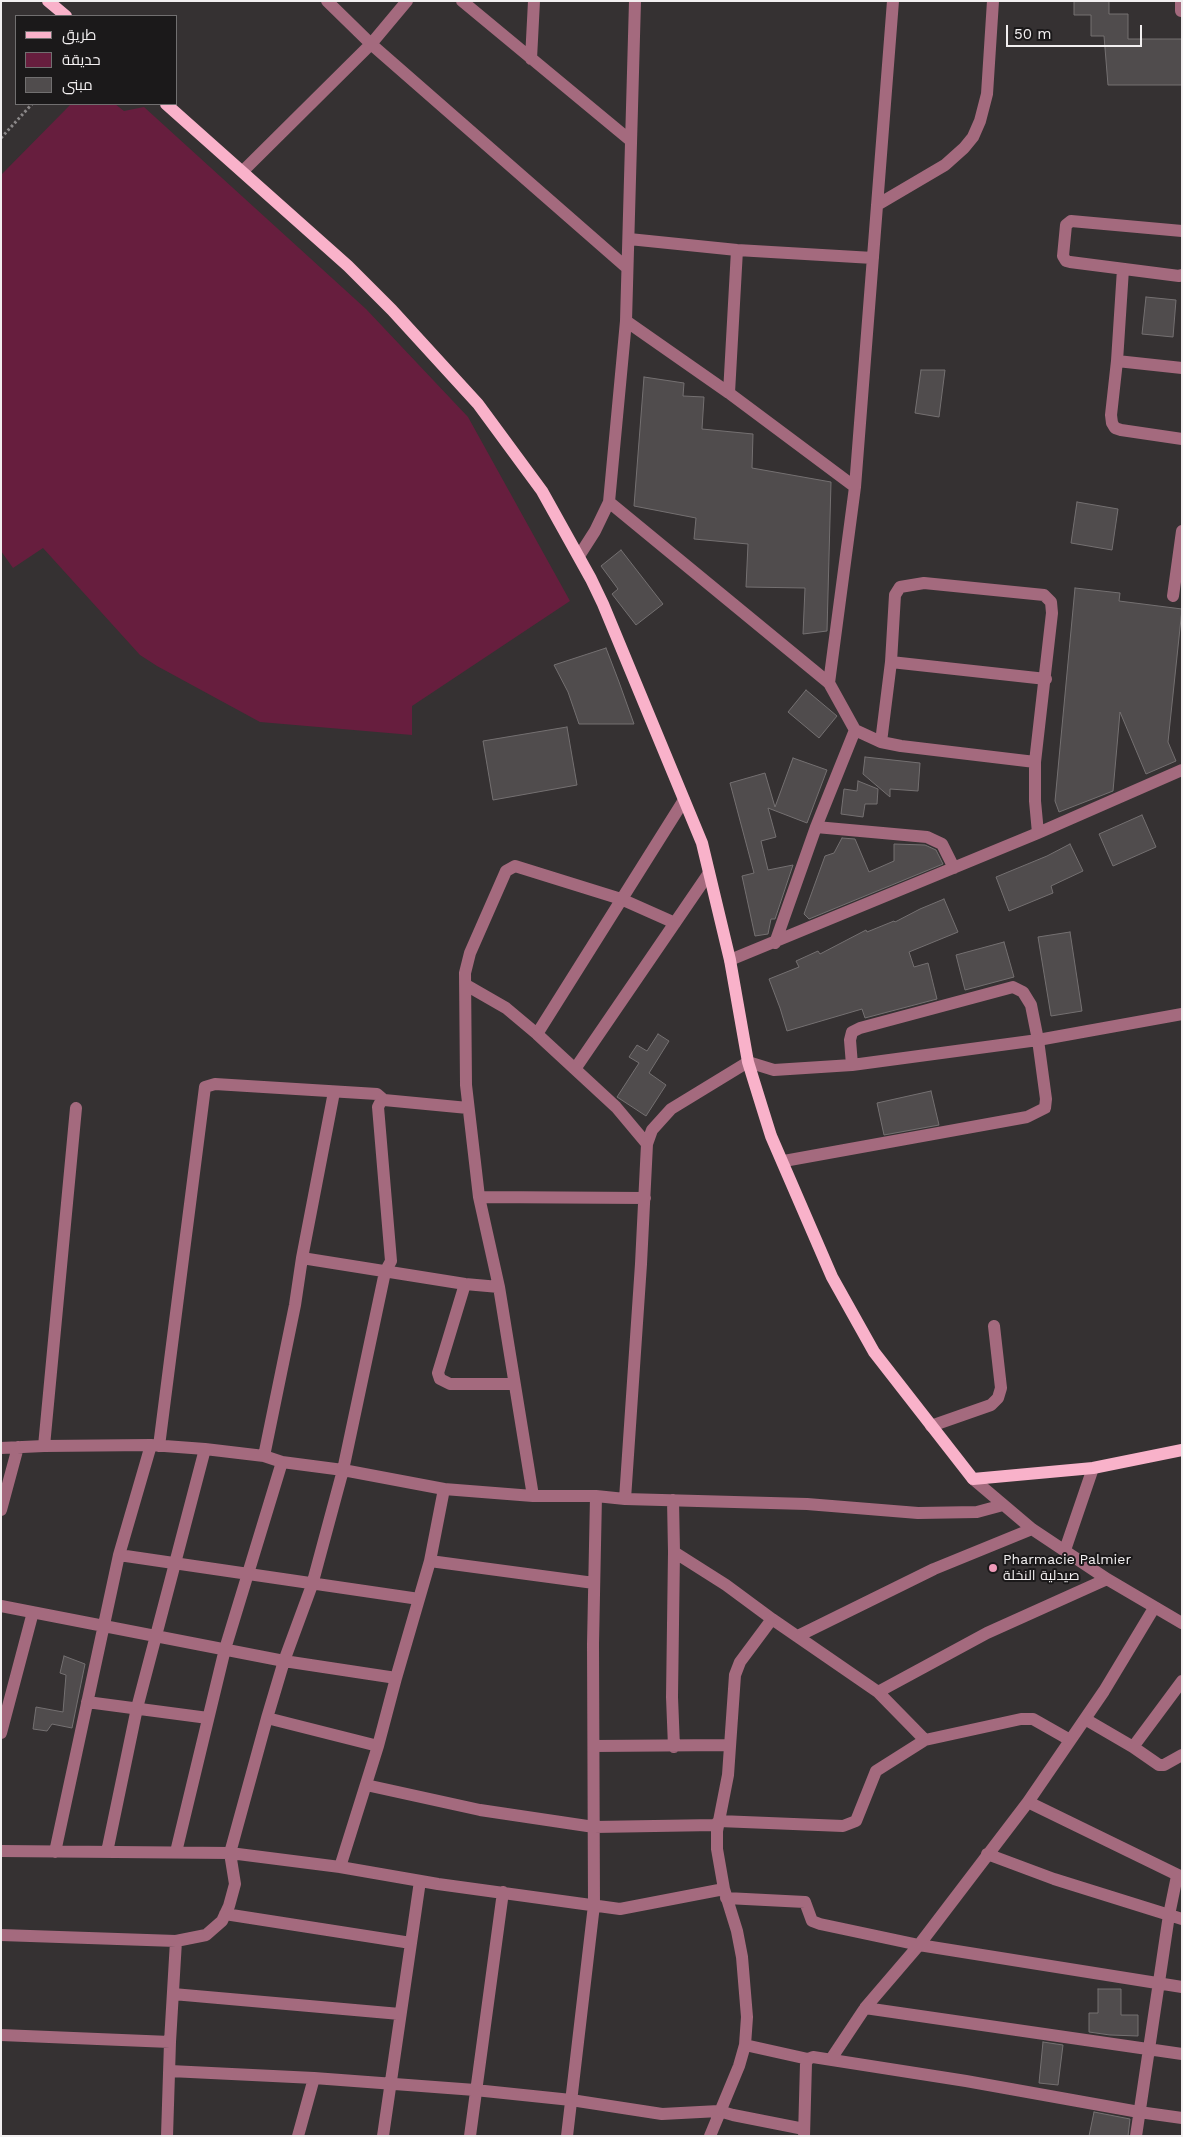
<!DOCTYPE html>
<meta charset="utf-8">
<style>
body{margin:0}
#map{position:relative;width:1183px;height:2137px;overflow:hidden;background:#353132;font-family:"Work Sans",Cairo,sans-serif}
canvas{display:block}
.frame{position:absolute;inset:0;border:2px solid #f2eff0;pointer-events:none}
.legend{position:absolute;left:15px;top:15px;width:162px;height:90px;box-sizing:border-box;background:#1b191a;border:1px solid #716f70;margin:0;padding:6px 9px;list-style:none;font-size:15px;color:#f2eff0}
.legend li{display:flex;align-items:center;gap:10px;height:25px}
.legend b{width:25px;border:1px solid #716f70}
.scale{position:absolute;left:1006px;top:25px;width:136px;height:22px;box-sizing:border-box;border:2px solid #f2eff0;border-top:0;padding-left:6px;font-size:15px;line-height:18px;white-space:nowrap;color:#f2eff0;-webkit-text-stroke:4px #1b191a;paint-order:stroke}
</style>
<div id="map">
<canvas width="1183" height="2137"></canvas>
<div class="frame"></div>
<ul class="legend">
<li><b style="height:6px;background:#f9b2ca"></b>طريق</li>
<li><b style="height:14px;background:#671e3e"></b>حديقة</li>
<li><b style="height:14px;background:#504c4d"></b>مبنى</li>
</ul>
<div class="scale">50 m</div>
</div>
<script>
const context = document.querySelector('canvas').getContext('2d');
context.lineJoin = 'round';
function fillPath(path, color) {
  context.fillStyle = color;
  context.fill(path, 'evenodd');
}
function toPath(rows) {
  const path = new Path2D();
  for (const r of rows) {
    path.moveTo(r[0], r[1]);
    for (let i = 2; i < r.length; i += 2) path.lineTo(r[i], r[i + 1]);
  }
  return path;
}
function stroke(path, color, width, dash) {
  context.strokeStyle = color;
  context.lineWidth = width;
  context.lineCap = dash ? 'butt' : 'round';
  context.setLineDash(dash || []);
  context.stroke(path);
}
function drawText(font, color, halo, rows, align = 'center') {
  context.font = font + ' "Work Sans",Cairo,sans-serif';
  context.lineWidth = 4;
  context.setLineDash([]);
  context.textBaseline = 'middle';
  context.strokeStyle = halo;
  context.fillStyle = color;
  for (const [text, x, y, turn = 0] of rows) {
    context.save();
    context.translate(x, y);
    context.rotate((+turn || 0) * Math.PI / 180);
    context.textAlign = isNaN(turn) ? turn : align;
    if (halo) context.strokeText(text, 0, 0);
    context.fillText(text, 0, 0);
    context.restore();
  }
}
const green = toPath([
 [71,104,115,104,124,111,144,107,366,309,468,417,570,601,412,706,412,735,260,722,157,666,140,655,43,548,13,568,1,551,1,175]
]);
const building = toPath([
 [1074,1,1109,1,1109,14,1128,14,1128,39,1182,39,1182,85,1108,85,1104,36,1091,36,1091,15,1074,15,1074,1],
 [1146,297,1176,300,1173,337,1142,334,1146,297],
 [921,370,945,370,939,417,915,413,921,370],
 [644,377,684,383,683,396,704,397,702,429,753,434,752,468,831,482,827,631,803,634,805,588,746,587,748,544,694,539,696,518,634,506,644,377],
 [1077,502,1118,509,1112,550,1071,543,1077,502],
 [621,550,663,604,636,625,612,594,618,589,601,566,621,550],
 [1075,588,1120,593,1119,601,1182,609,1168,742,1176,761,1146,774,1120,712,1113,791,1059,812,1055,801,1075,588],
 [606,648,619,682,634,724,579,724,568,692,554,665,606,648],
 [806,690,837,716,819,738,788,712,806,690],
 [567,727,577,785,493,800,483,741,567,727],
 [865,757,920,763,918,791,890,789,890,797,863,774,865,757],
 [793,758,827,770,807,823,768,808,776,837,761,841,768,870,793,865,775,919,771,919,768,934,755,936,742,876,754,873,730,783,765,773,775,807,793,758],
 [858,781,878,789,877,804,865,804,863,817,841,814,844,789,857,791,858,781],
 [1142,815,1156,847,1113,866,1099,834,1142,815],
 [842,838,855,839,869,872,894,861,894,844,925,845,936,850,943,864,809,919,804,914,825,856,834,853,842,838],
 [1070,844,1083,871,1051,886,1053,893,1009,911,996,877,1047,856,1070,844],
 [944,899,958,932,909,952,914,967,928,963,937,999,865,1018,862,1009,787,1031,780,1008,769,979,799,967,796,961,818,951,820,954,866,930,867,932,894,921,895,922,920,909,944,899],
 [1070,932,1082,1011,1051,1016,1038,937,1070,932],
 [1004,942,1014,977,965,990,956,955,1004,942],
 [658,1034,669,1041,649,1073,666,1085,646,1116,617,1097,639,1063,629,1057,637,1045,647,1051,658,1034],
 [931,1091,939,1125,884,1135,877,1103,931,1091],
 [64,1656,85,1664,72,1728,52,1724,47,1731,33,1729,36,1707,63,1712,66,1675,60,1673,64,1656],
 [1098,1989,1121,1989,1121,2015,1138,2015,1138,2036,1110,2035,1089,2032,1089,2013,1098,2013,1098,1989],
 [1043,2042,1063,2045,1058,2085,1039,2083,1043,2042],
 [1094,2112,1130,2119,1128,2136,1089,2136,1094,2112]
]);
const path = toPath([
 [1,138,32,104]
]);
const minor = toPath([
 [327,1,371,44,626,267],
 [462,1,631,141],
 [1181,1,1181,11],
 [531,59,534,1],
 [243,171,371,44,407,1],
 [877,205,945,165,964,148,973,137,980,121,987,94,993,1],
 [1182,231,1071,221,1066,225,1063,256,1066,261,1070,262,1179,276,1182,275],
 [629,239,737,250,873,258],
 [1123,269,1117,361,1111,415,1112,423,1115,428,1121,430,1182,439],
 [626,321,729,393,855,487],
 [1117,361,1182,368],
 [729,393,737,250],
 [609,502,829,683,855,730,881,742,901,746,1035,762],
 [579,556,595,531,609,502,626,321,635,1],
 [1173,596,1182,531],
 [891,662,1046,679],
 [829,683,855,487,893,1],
 [881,742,891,662,895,595,900,587,924,583,1044,595,1051,602,1052,613,1035,762,1035,801,1038,833],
 [816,827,927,837,942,844,954,868],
 [775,943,816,827,855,730],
 [730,960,1038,833,1182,770],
 [466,985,506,1008,537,1034,616,1107,647,1144],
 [537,1034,684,800],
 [575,1069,709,873],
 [784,1161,1027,1117,1045,1108,1046,1099,1038,1040,1031,1005,1023,992,1013,987,860,1028,852,1032,850,1040,852,1065],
 [479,1197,645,1198],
 [302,1258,334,1092],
 [465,1284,438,1373,440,1379,450,1384,514,1384],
 [931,1426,991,1405,998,1398,1001,1388,994,1326],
 [44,1446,76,1108],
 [159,1446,205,1087,215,1084,377,1094,384,1100],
 [1,1448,44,1446,151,1445,205,1449,264,1456,282,1462,343,1470,444,1489,533,1496,596,1496,625,1499,807,1504,918,1513,977,1512,1003,1505],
 [264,1456,295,1305,302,1258,465,1284,499,1287],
 [973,1479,1032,1529,1107,1579,1182,1623],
 [533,1496,499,1287,479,1197,466,1085,465,973,470,953,506,871,515,866,621,899,675,923],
 [625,1499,641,1264,647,1144,652,1130,671,1109,748,1062,774,1070,852,1065,1038,1040,1182,1014],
 [673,1500,674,1552,672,1697,674,1747],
 [1,1510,18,1447],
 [1065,1550,1093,1468],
 [674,1552,726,1585,772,1619,878,1692,925,1740],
 [119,1555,419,1599],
 [430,1561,594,1583],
 [1,1606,284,1661,396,1678,430,1561,444,1489],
 [798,1636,934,1569,1032,1529],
 [878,1692,987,1633,1107,1579],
 [87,1702,208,1718],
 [267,1718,378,1746],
 [1085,1719,1133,1747,1182,1681],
 [1,1733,33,1612],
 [594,1746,730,1745],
 [1133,1747,1159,1765,1164,1765,1182,1755],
 [366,1785,480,1810,594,1827,715,1825,719,1821,843,1826,856,1821,876,1771,925,1740,1021,1719,1033,1719,1070,1740],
 [1028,1802,1182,1877],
 [1,1851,230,1853,340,1867,438,1884,620,1909,724,1889],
 [55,1852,119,1555,151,1445],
 [107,1852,137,1708,205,1449],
 [176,1852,225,1649,282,1462],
 [987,1854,1054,1879,1182,1919],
 [340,1867,378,1746,396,1678],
 [726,1898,805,1902,812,1921,820,1924,919,1945,1182,1987],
 [225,1914,411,1943],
 [1,1935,176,1941,206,1935,222,1921,229,1906,235,1884,230,1853,267,1718,284,1661,312,1585,343,1470,385,1272,391,1261,378,1107,381,1101,384,1100,468,1108],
 [173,1994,400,2014],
 [865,2008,1182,2054],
 [1,2035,170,2042],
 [745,2045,808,2059],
 [831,2059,865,2008,919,1945,1028,1802,1104,1691,1154,1608],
 [170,2071,314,2078,475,2090,571,2100,662,2114,719,2111,733,2115,804,2129],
 [167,2136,170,2042,176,1941],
 [298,2136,314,2078],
 [383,2136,420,1881],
 [470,2136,503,1892],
 [567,2136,594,1905,593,1644,596,1496],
 [710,2136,739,2066,745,2045,747,2017,742,1957,737,1931,724,1889,717,1849,717,1831,728,1775,735,1675,740,1662,772,1619],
 [804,2136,806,2063,808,2059,813,2057,966,2081,1139,2112,1182,2118],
 [1136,2136,1169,1915,1177,1876]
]);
const major = toPath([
 [48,1,66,16],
 [166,104,348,266,392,310,478,404,542,491,591,579,603,604,702,843,730,960,748,1062,761,1104,771,1136,832,1277,874,1352,973,1479,1093,1468,1182,1450]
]);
const markers = [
 [993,1568,5,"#ef9ab8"]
];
const poiNames = [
 ["Pharmacie Palmier",1003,1560],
 ["صيدلية النخلة",1003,1576]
];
fillPath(green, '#671e3e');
fillPath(building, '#504c4d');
stroke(building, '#747071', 1);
stroke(path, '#8a8788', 3, [2.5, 2.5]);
stroke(minor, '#a46a7e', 12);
stroke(major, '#f9b2ca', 12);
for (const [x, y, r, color] of markers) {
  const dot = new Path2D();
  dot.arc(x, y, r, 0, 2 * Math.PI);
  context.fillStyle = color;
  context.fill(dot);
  stroke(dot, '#1b191a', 2);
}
drawText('14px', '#f2eff0', '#1b191a', poiNames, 'left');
</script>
